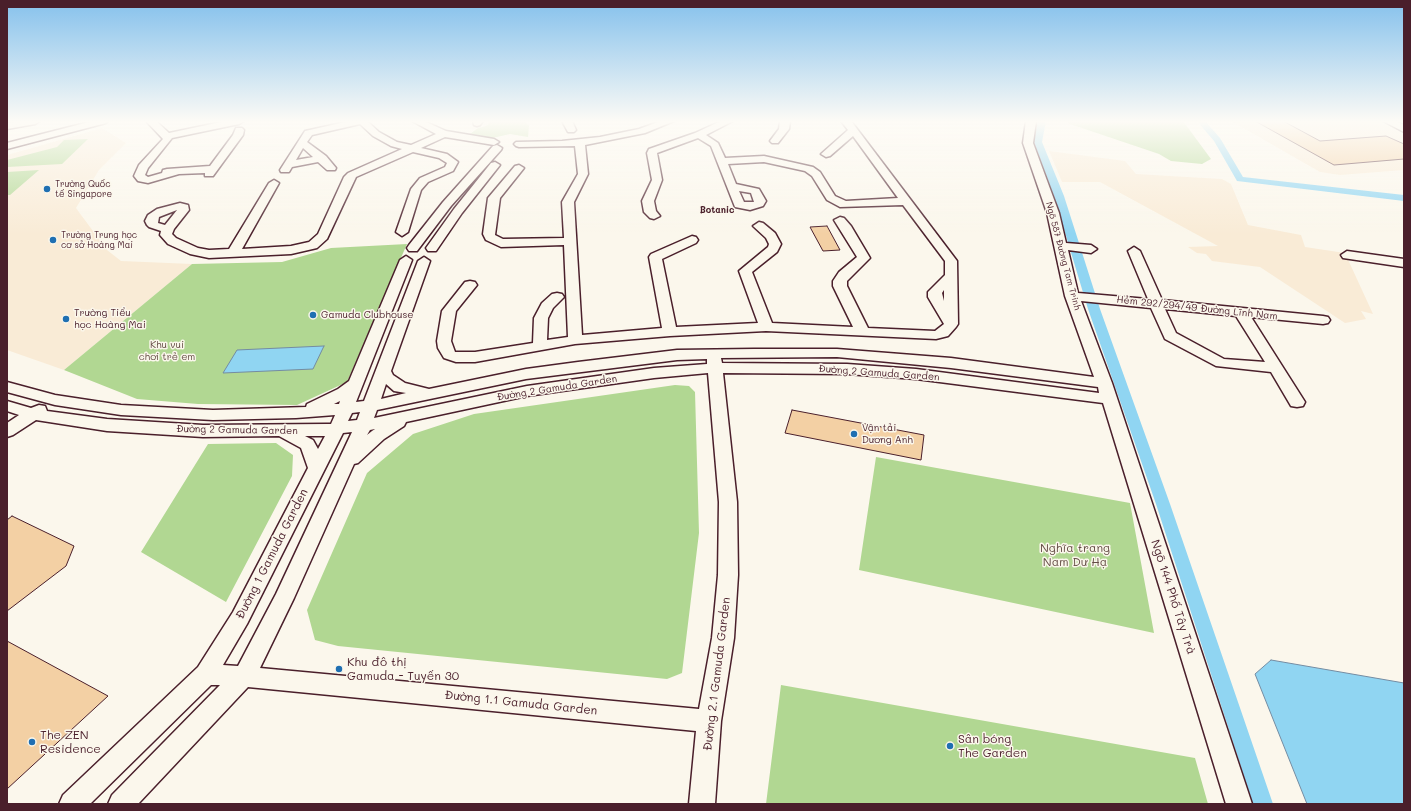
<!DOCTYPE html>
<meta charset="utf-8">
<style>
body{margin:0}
#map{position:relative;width:1411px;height:811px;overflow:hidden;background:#fbf7ec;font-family:Mali,sans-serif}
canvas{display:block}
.frame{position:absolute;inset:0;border:8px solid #4a1f2b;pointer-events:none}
</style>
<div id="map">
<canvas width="1411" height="811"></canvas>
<div class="frame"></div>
</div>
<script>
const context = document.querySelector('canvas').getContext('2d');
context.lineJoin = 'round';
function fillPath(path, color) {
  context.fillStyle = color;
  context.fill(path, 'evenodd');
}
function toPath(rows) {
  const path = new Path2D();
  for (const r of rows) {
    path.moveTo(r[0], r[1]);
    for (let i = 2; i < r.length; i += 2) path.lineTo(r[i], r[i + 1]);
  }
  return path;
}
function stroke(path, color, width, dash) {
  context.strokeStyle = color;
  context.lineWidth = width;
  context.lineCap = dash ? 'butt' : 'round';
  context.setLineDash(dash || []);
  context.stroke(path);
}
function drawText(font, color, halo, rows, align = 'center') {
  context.font = font + ' Mali,sans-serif';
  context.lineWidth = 3;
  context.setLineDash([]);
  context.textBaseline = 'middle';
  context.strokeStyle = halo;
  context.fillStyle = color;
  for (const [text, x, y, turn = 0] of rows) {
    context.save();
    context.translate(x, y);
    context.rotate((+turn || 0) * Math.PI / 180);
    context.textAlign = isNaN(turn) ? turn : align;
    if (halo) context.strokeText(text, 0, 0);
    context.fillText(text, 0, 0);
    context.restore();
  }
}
const built = toPath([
 [1231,121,1380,121,1404,134,1404,170,1340,175,1320,172],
 [102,128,126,143,99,170,76,208,107,250,121,261,192,264,64,370,7,350,7,155],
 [1049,151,1125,161,1136,174,1222,179,1231,184,1248,225,1301,235,1305,247,1345,253,1373,314,1361,311,1366,319,1345,323,1260,267,1212,261,1206,254,1197,253,1188,247,1218,246,1100,182,1062,182]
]);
const green = toPath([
 [486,121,525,122,529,126,528,137,510,134,492,138,470,134,478,128,486,126,489,123],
 [1066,121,1183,121,1211,159,1202,164,1171,161,1159,154,1070,124],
 [88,139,62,164,7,167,7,160,57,147,64,140],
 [39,170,10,195,7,195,7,172],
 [407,244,347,382,297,405,198,404,137,399,64,370,192,264,282,262,331,248],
 [675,385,689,386,695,392,699,533,682,673,667,679,338,646,315,640,307,610,367,473,413,434,474,414],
 [276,443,293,455,292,476,226,602,141,552,208,444],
 [876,457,1130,503,1154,633,859,570],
 [781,685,1195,758,1208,804,766,804]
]);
const water = toPath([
 [324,346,313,369,223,373,237,350,324,346],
 [1271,660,1404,683,1404,804,1307,804,1255,674,1271,660]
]);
const canal = toPath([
 [1038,121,1046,121,1042,142,1064,196,1100,309,1170,504,1273,804,1253,804,1156,504,1088,309,1054,196,1034,142,1038,121],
 [1197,121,1205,121,1220,138,1243,177,1404,195,1404,201,1237,181,1214,141,1197,121]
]);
const building = toPath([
 [1255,121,1283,121,1320,141,1386,136,1404,144,1404,159,1334,165,1255,121],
 [827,226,840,250,823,251,810,227,827,226],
 [792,410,924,435,921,460,785,433,792,410],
 [12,516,74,546,66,566,7,611,7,520,12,516],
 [7,641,108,696,7,789,7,641]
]);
const minor = toPath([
 [20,121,40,121,35,124,7,129,7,123,20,121],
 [93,121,108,121,106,123,7,149,7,143,93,121],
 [146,121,156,121,169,133,226,121,244,121,239,124,172,138,148,168,145,175,148,177,162,173,163,170,167,169,210,166,233,135,236,128,242,128,244,130,243,135,213,176,205,176,205,173,179,174,148,183,138,181,134,176,139,165,163,139,146,121],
 [350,121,367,121,379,132,397,142,411,145,436,134,412,121,424,121,446,131,494,139,499,142,494,145,445,137,421,148,447,154,458,162,453,171,428,182,421,190,408,232,402,236,396,232,411,189,420,178,445,167,447,163,439,158,413,152,356,177,327,239,317,248,291,254,209,258,190,254,168,244,160,235,161,231,149,227,147,225,145,221,148,215,157,209,180,203,188,205,189,210,174,229,172,234,176,238,198,248,209,250,229,249,269,183,274,180,279,183,242,249,291,246,309,242,318,234,344,177,348,173,402,149,391,146,373,136,360,124,312,135,307,142,326,156,336,168,335,170,327,170,318,162,292,167,289,172,281,172,280,170,305,131,350,121],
 [303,148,313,157,296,160,303,148],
 [177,210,165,225,158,223,159,217,177,210],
 [473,121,483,121,480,125,477,126,474,125,473,121],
 [562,121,572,121,576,130,574,132,568,132,562,121],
 [661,121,674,121,645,133,585,145,588,174,574,202,582,335,662,328,649,257,651,254,692,236,696,237,698,240,696,243,662,259,676,327,758,323,739,271,768,247,769,244,766,238,753,226,759,222,763,223,775,233,781,244,777,252,752,272,772,323,853,327,833,286,833,281,839,272,857,257,834,220,840,217,844,218,851,226,870,258,847,281,847,286,868,328,935,331,944,324,928,297,928,292,945,275,945,261,903,205,840,207,827,200,812,176,805,171,764,162,728,164,736,184,759,189,766,201,763,206,750,210,735,207,711,146,698,138,657,153,662,180,654,201,656,211,660,216,654,219,650,218,644,212,642,201,652,180,647,153,649,149,695,133,721,121,733,121,706,135,718,143,725,158,764,156,813,167,820,172,835,196,846,201,898,198,853,136,830,156,826,157,821,154,848,130,841,121,851,121,957,261,958,324,956,327,948,336,936,339,766,331,670,336,575,344,475,362,456,362,444,358,438,348,437,341,442,311,465,282,470,281,475,282,477,285,456,311,451,341,455,352,475,352,533,343,534,318,542,303,552,294,557,293,562,294,564,297,553,308,548,318,547,340,568,337,564,245,501,247,486,240,483,234,488,198,515,166,519,165,524,168,500,198,495,235,503,239,564,238,562,202,578,174,575,146,519,147,516,146,514,144,516,142,562,141,600,137,639,129,661,121],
 [739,191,751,193,754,202,744,202,739,191],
 [944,290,944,301,942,293,944,290],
 [780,121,790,121,789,129,778,143,772,143,770,141,779,129,780,121],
 [1026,121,1036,121,1033,143,1059,213,1066,243,1091,245,1097,249,1091,253,1068,250,1078,293,1148,299,1128,251,1134,247,1140,251,1162,300,1323,316,1328,317,1330,320,1328,323,1323,324,1251,317,1305,402,1303,406,1297,407,1291,406,1271,372,1216,366,1165,339,1151,308,1081,301,1112,383,1252,804,1226,804,1103,403,916,379,847,374,723,373,737,502,738,575,734,638,721,721,715,804,689,804,696,731,248,687,138,804,108,804,112,795,220,685,211,685,90,804,59,804,63,795,198,667,233,612,308,468,301,448,279,436,203,437,107,431,36,420,13,435,7,437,7,423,19,415,7,411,7,401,31,408,39,405,45,406,47,411,107,419,203,425,326,424,331,424,335,415,296,418,213,420,121,415,55,405,7,392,7,382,55,395,121,405,213,410,306,407,307,404,338,389,349,381,400,260,406,256,412,260,356,402,364,401,418,261,424,257,430,261,391,371,393,375,405,383,429,389,526,369,578,362,677,350,754,349,837,349,951,358,1094,377,1065,296,1047,213,1023,143,1026,121],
 [1165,309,1236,316,1265,362,1224,359,1176,333,1165,309],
 [837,357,951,368,1098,387,1099,393,916,369,847,364,722,363,721,358,837,357],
 [707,359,707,364,654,368,527,386,374,418,377,410,526,379,677,360,707,359],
 [708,373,719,502,718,575,712,638,699,709,260,668,294,598,354,464,358,463,384,439,404,426,406,422,527,396,654,378,708,373],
 [386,384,394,391,406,393,381,399,386,384],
 [340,401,339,404,334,404,340,401],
 [360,412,357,420,348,421,352,413,360,412],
 [375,429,372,431,367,435,370,430,375,429],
 [352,432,276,594,238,666,223,665,247,624,343,433,352,432],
 [305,436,325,436,318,449,313,440,305,436],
 [1383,121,1395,121,1404,125,1404,132,1383,121],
 [497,145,502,148,501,150,451,206,417,251,409,251,407,248,409,245,443,202,493,146,497,145],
 [495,162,500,165,462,213,436,251,428,251,426,248,454,209,491,163,495,162],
 [1347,251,1404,259,1404,267,1343,258,1341,255,1347,251]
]);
const markers = [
 [47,189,4,"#1f6fb2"],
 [53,240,4,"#1f6fb2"],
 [313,315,4,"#1f6fb2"],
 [66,319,4,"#1f6fb2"],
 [854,434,4,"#1f6fb2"],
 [339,669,4,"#1f6fb2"],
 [32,742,4,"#1f6fb2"],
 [950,746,4,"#1f6fb2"]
];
const farPoinames = [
 ["Trường Quốc",55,184],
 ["tế Singapore",55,194],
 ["Trường Trung học",61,235],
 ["cơ sở Hoàng Mai",61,245]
];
const farNeighbourhoodnames = [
 ["Botanic",717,210]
];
const farStreetnames = [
 ["Ngõ 587 Đường Tam Trinh",1063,256,75]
];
const streetNames = [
 ["Hẻm 292/294/49 Đường Lĩnh Nam",1197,308,6],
 ["Đường 2 Gamuda Garden",879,373,4],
 ["Đường 2 Gamuda Garden",557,388,-9],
 ["Đường 2 Gamuda Garden",237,430,1]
];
const poiNames = [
 ["Trường Tiểu",74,313],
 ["học Hoàng Mai",74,325],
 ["Gamuda Clubhouse",321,315],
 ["Vận tải",862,428],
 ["Dương Anh",862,440]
];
const parkNames = [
 ["Khu vui",167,345],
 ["chơi trẻ em",167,357]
];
const nearParknames = [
 ["Nghĩa trang",1075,548],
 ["Nam Dư Hạ",1075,562]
];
const nearStreetnames = [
 ["Đường 1 Gamuda Garden",272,554,-63],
 ["Ngõ 144 Phố Tây Trà",1173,597,72],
 ["Đường 2.1 Gamuda Garden",717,674,-83],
 ["Đường 1.1 Gamuda Garden",521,703,6]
];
const nearPoinames = [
 ["Khu đô thị",347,662],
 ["Gamuda - Tuyến 30",347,676],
 ["The ZEN",40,735],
 ["Residence",40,749],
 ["Sân bóng",958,739],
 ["The Garden",958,753]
];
fillPath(built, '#f9ebd6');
fillPath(green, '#b1d792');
fillPath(water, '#90d5f2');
stroke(water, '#748ca2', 1);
fillPath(canal, '#90d5f2');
fillPath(building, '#f3d0a4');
stroke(building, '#4a1f2b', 1);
stroke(minor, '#4a1f2b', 3);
fillPath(minor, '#fbf7ec');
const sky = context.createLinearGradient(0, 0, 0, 234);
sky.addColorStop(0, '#85c1ec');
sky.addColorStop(0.52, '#fdfbf6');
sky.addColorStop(1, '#fdfbf600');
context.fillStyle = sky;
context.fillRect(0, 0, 1411, 234);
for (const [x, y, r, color] of markers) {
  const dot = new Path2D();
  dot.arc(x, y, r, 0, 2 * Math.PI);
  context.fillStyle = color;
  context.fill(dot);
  stroke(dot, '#fbf7ec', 1.5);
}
drawText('9px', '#4a1f2b', '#fbf7ec', farPoinames, 'left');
drawText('bold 9px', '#4a1f2b', '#fbf7ec', farNeighbourhoodnames);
drawText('9px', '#4a1f2b', '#fbf7ec', farStreetnames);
drawText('10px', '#4a1f2b', '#fbf7ec', streetNames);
drawText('10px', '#4a1f2b', '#fbf7ec', poiNames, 'left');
drawText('10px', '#644d45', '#fbf7ec', parkNames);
drawText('12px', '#644d45', '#fbf7ec', nearParknames);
drawText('12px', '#4a1f2b', '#fbf7ec', nearStreetnames);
drawText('12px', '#4a1f2b', '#fbf7ec', nearPoinames, 'left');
</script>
